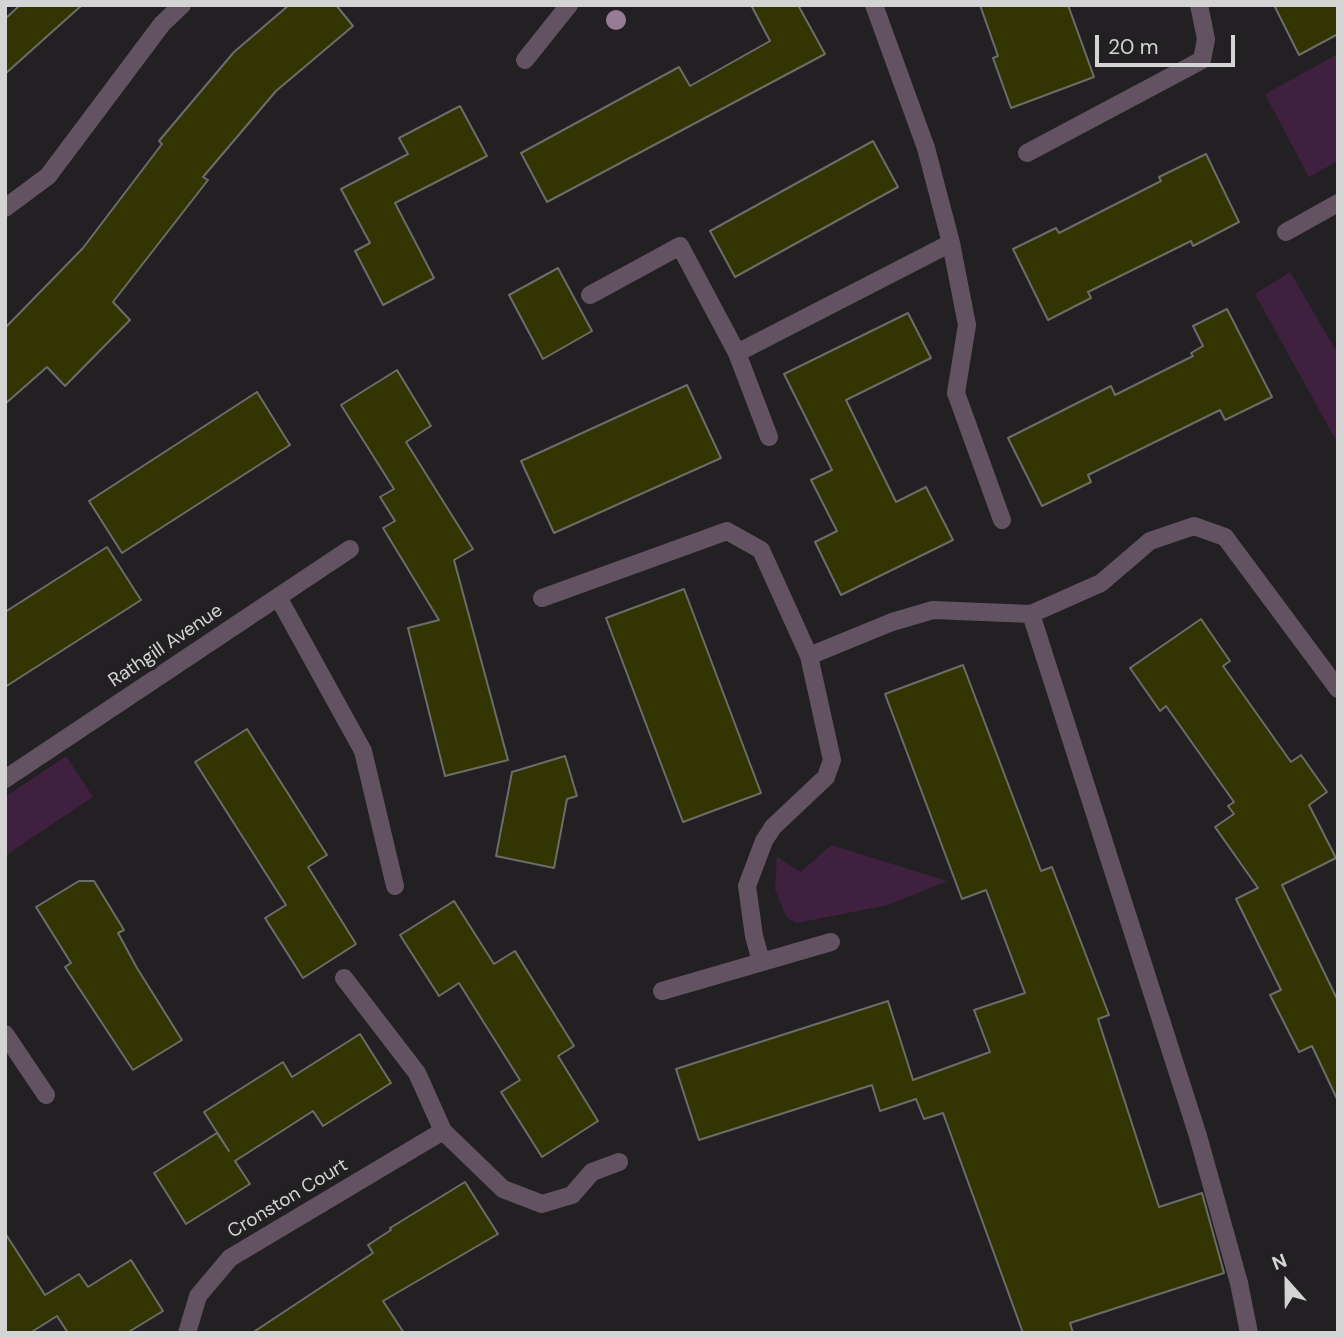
<!DOCTYPE html>
<style>
body{margin:0}
#map{position:relative;width:1343px;height:1338px;overflow:hidden;background:#222022;font-family:"DM Sans",sans-serif}
canvas{display:block}
.frame{position:absolute;inset:0;border:7px solid #d5d4d5;pointer-events:none}
.north{position:absolute;left:1252px;top:1247px;width:70px;height:70px;-webkit-text-stroke:5px #222022;paint-order:stroke;rotate:339deg;font-size:19px;font-weight:700;line-height:28px;text-align:center;color:#d5d4d5}
.north::after{content:'';display:block;margin:auto;width:24px;height:32px;background:#d5d4d5;clip-path:polygon(50% 0,100% 100%,50% 72%,0 100%)}
.scale{position:absolute;left:1095px;top:35px;width:140px;height:32px;box-sizing:border-box;border:4px solid #d5d4d5;border-top:0;padding-left:9px;font-size:21px;line-height:24px;white-space:nowrap;color:#d5d4d5;-webkit-text-stroke:5px #222022;paint-order:stroke}
</style>
<div id="map">
<canvas width="1343" height="1338"></canvas>
<div class="frame"></div>
<div class="north">N</div>
<div class="scale">20 m</div>
</div>
<script>
const context = document.querySelector('canvas').getContext('2d');
context.lineJoin = 'round';
function fillPath(path, color) {
  context.fillStyle = color;
  context.fill(path, 'evenodd');
}
function toPath(rows) {
  const path = new Path2D();
  for (const r of rows) {
    path.moveTo(r[0], r[1]);
    for (let i = 2; i < r.length; i += 2) path.lineTo(r[i], r[i + 1]);
  }
  return path;
}
function stroke(path, color, width, dash) {
  context.strokeStyle = color;
  context.lineWidth = width;
  context.lineCap = dash ? 'butt' : 'round';
  context.setLineDash(dash || []);
  context.stroke(path);
}
function drawText(font, color, halo, rows, align = 'center') {
  context.font = font + ' "DM Sans",sans-serif';
  context.lineWidth = 7;
  context.setLineDash([]);
  context.textBaseline = 'middle';
  context.strokeStyle = halo;
  context.fillStyle = color;
  for (const [text, x, y, turn = 0] of rows) {
    context.save();
    context.translate(x, y);
    context.rotate((+turn || 0) * Math.PI / 180);
    context.textAlign = isNaN(turn) ? turn : align;
    if (halo) context.strokeText(text, 0, 0);
    context.fillText(text, 0, 0);
    context.restore();
  }
}
const green = toPath([
 [1338,54,1338,161,1309,177,1265,94],
 [1290,272,1338,354,1338,444,1255,294],
 [66,756,93,797,5,856,5,797],
 [831,845,947,881,888,905,797,923,787,918,775,889,777,857,801,872]
]);
const building = toPath([
 [20,5,82,5,5,74,5,19,20,5],
 [289,5,336,5,353,26,276,91,203,177,208,180,113,302,130,320,65,386,47,367,5,404,5,328,83,248,162,144,159,141,234,52,289,5],
 [751,5,798,5,825,54,547,202,521,153,679,67,690,86,770,41,751,5],
 [980,5,1068,5,1094,77,1011,108,993,58,998,56,980,5],
 [1274,5,1338,5,1338,34,1299,55,1274,5],
 [460,106,487,156,395,203,434,278,383,305,355,251,370,243,341,189,408,154,399,138,460,106],
 [873,141,898,187,735,277,710,231,873,141],
 [1206,154,1239,222,1193,246,1191,241,1088,292,1091,298,1048,320,1013,249,1056,228,1059,233,1161,181,1159,177,1206,154],
 [558,268,592,331,543,359,509,295,558,268],
 [1227,309,1272,397,1225,420,1220,410,1088,475,1091,482,1042,506,1008,438,1111,386,1115,395,1193,356,1191,353,1203,346,1193,326,1227,309],
 [908,313,931,358,846,400,896,502,926,487,953,540,841,595,815,542,837,531,811,480,832,470,784,374,908,313],
 [397,370,431,426,406,442,473,549,454,560,508,760,445,776,408,628,439,620,383,528,395,521,380,497,394,489,341,405,397,370],
 [687,385,721,458,554,533,521,461,687,385],
 [257,392,290,445,122,553,89,501,257,392],
 [107,547,141,600,5,687,5,612,107,547],
 [684,589,761,793,683,822,606,618,684,589],
 [1201,619,1230,661,1223,666,1291,762,1301,755,1327,792,1309,805,1336,858,1282,885,1338,1001,1338,1101,1312,1046,1299,1052,1270,995,1281,990,1236,899,1258,888,1215,827,1234,814,1228,806,1234,802,1166,706,1160,711,1130,668,1201,619],
 [963,665,1041,871,1052,867,1109,1015,1098,1019,1159,1207,1202,1193,1224,1273,1070,1323,1073,1333,1023,1333,943,1113,924,1119,916,1099,880,1111,872,1085,699,1140,676,1069,888,1001,913,1080,990,1052,974,1010,1025,993,986,890,962,899,885,694,963,665],
 [247,729,327,855,308,867,356,944,303,978,265,918,286,905,195,762,247,729],
 [565,756,577,796,567,799,554,868,496,856,512,772,565,756],
 [79,881,94,881,124,930,118,933,137,968,182,1040,133,1070,65,967,71,963,36,907,79,881],
 [454,901,494,964,515,951,574,1046,558,1056,598,1121,542,1157,501,1092,520,1080,459,983,439,996,400,935,454,901],
 [360,1034,391,1083,323,1126,313,1111,235,1161,250,1184,186,1224,154,1173,217,1133,229,1151,204,1112,283,1062,292,1077,360,1034],
 [465,1182,498,1234,383,1301,404,1333,252,1333,373,1253,368,1245,391,1230,390,1228,465,1182],
 [5,1233,45,1295,79,1274,88,1287,131,1260,163,1311,127,1333,68,1333,57,1316,30,1333,5,1333,5,1233]
]);
const service = toPath([
 [1239,1283,1249,1333]
]);
const minor = toPath([
 [874,5,926,148,951,243,967,325,956,393,1002,520],
 [525,60,569,5],
 [1027,153,1202,60,1206,39,1199,5],
 [5,208,48,176,162,24,182,5],
 [1286,232,1338,203],
 [590,295,680,246,737,353,769,437],
 [737,353,951,243],
 [278,597,363,751,395,886],
 [542,598,727,531,761,550,809,656,832,760,826,777,773,827,764,841,747,886,754,936,761,961],
 [1031,614,1198,1136,1239,1283],
 [809,656,892,622,933,610,1031,614,1101,583,1150,541,1194,526,1225,537,1338,689],
 [5,779,350,549],
 [344,978,417,1073,443,1131,503,1189,542,1204,572,1195,592,1172,619,1162],
 [662,991,831,942],
 [5,1034,46,1095],
 [187,1333,198,1296,230,1258,443,1131]
]);
const trees = [
 [616,20]
];
const streetNames = [
 ["Rathgill Avenue",166,646,-34],
 ["Cronston Court",288,1199,-31]
];
fillPath(green, '#40203f');
fillPath(building, '#323502');
stroke(building, '#6c6c6a', 2);
stroke(service, '#635362', 18);
stroke(minor, '#635362', 18);
context.fillStyle = '#987c96';
for (const [x, y] of trees) {
  context.beginPath();
  context.arc(x, y, 10, 0, 2 * Math.PI);
  context.fill();
}
drawText('19px', '#d5d4d5', '#222022', streetNames);
</script>
